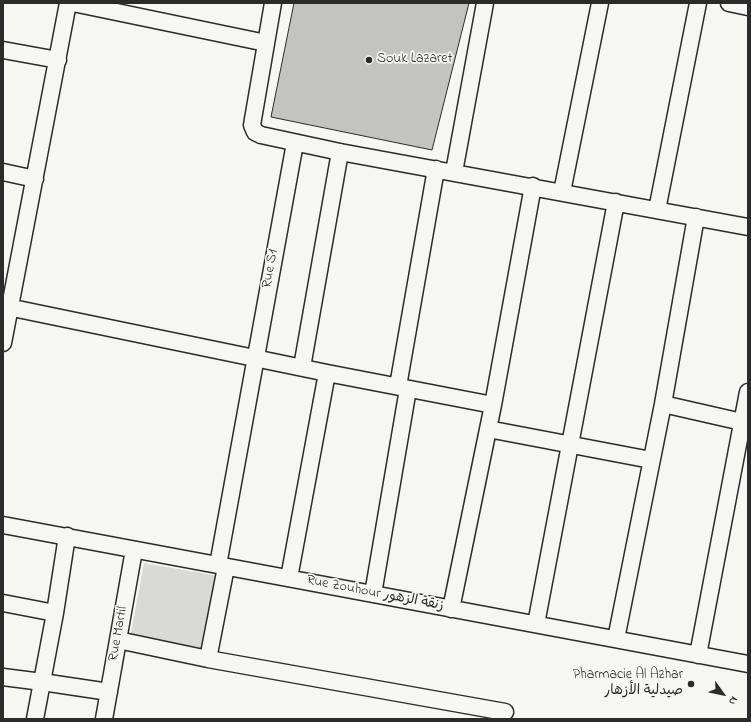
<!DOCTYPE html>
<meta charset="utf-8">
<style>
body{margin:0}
#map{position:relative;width:751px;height:722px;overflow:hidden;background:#f6f6f2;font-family:"Indie Flower",sans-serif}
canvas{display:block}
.frame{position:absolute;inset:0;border:4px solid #2b2b2b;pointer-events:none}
.north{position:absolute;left:703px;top:674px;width:40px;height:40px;-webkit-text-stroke:3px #f6f6f2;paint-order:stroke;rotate:123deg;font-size:11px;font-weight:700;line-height:16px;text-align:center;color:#2b2b2b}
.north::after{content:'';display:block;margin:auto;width:14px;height:18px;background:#2b2b2b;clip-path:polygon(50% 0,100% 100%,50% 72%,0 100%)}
</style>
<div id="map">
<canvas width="751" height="722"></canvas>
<div class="frame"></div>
<div class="north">N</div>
</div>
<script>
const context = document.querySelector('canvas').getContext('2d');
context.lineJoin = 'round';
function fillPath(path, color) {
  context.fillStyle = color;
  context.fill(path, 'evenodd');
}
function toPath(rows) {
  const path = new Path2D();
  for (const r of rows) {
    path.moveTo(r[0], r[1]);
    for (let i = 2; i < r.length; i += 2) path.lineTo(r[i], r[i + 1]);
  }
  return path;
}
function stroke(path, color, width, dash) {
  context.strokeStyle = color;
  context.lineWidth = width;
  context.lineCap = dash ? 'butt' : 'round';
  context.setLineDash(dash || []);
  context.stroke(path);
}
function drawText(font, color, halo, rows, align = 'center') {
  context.font = font + ' "Indie Flower","Playpen Sans Arabic",sans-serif';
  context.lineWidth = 3.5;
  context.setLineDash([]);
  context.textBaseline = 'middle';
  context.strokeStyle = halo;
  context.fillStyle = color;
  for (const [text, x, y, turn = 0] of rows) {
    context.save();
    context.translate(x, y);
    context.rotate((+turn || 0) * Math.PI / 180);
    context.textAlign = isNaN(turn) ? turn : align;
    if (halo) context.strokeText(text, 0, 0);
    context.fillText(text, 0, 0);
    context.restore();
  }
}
const green = toPath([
 [144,563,218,576,204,651,130,638]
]);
const building = toPath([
 [294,3,469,3,432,150,271,117,294,3]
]);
const minor = toPath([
 [73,3,266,43],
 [273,3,252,125,255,132,261,135,340,152,748,227],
 [729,3,748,7],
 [3,50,58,60],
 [3,172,35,179],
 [454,172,485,3],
 [562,192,600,3],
 [657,210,698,3],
 [3,306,327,373,493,405],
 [3,343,68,3],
 [302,367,340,152],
 [398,386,436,169],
 [663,404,742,422],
 [488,429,651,460],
 [3,525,748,664],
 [218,565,295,143],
 [289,578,327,373],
 [373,594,408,389],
 [3,603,55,613],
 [451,609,493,405,533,186],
 [536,624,616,202],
 [616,639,663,404,696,217],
 [118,640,208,659,505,712],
 [698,655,748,392],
 [208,659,226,567],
 [3,677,42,682,109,692],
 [35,719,55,613,67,536],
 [104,719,134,550]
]);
const markers = [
 [369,60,4,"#2b2b2b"],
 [691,684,4,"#2b2b2b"]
];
const poiNames = [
 ["Souk Lazaret",377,60],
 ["Pharmacie Al Azhar",683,676,"right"],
 ["صيدلية الأزهار",683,692,"right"]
];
const streetNames = [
 ["Rue S1",271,269,-80],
 ["Rue Zouhour زنقة الزهور",375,594,11],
 ["Rue Martil",119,634,-80]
];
fillPath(green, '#d9d9d5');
fillPath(building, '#c3c3c0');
stroke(building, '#2b2b2b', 1);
stroke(minor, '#2b2b2b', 19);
stroke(minor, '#f6f6f2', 16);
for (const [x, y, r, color] of markers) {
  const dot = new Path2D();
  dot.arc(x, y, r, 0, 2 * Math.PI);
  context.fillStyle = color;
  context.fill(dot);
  stroke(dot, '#f6f6f2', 1.5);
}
drawText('14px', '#2b2b2b', '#f6f6f2', poiNames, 'left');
drawText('14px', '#2b2b2b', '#f6f6f2', streetNames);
</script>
